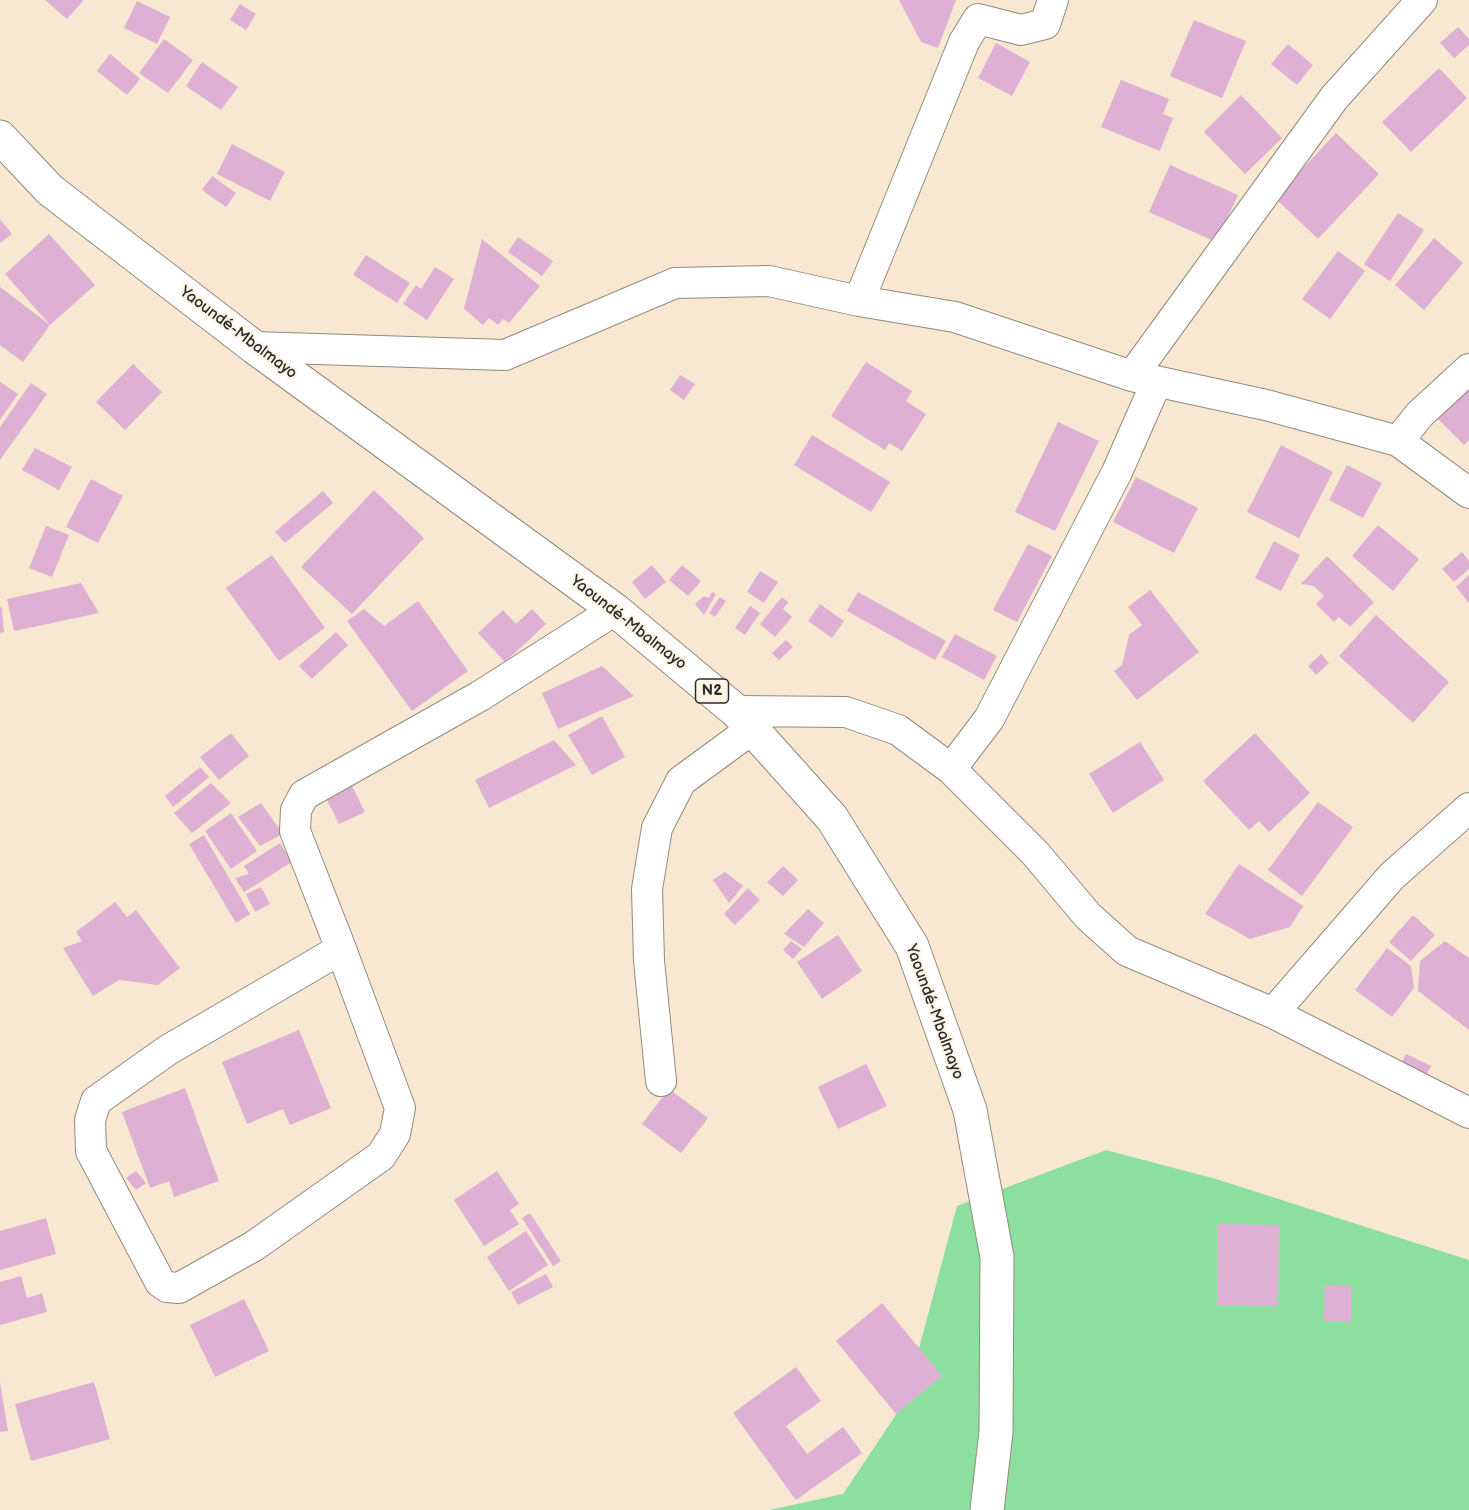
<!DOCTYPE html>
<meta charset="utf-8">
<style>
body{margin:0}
canvas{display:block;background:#f8e8d1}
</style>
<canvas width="1469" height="1510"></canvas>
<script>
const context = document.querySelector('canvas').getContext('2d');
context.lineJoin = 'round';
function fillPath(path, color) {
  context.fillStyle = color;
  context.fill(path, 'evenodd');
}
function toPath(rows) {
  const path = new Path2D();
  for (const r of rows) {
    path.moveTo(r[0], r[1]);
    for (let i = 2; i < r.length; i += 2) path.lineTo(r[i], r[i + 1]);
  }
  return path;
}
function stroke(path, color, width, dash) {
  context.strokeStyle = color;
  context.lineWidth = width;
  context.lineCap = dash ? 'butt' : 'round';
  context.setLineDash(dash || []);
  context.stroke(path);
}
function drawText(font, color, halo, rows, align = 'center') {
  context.font = font + ' "Balsamiq Sans",sans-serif';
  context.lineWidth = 4.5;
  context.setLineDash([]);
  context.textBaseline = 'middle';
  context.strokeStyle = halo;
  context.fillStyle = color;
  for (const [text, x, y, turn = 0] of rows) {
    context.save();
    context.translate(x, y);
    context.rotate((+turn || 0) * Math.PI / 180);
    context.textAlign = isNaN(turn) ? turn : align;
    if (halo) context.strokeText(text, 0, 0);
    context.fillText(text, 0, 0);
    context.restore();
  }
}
const green = toPath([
 [1106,1150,1216,1179,1469,1260,1469,1510,769,1510,843,1494,905,1401,957,1206]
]);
const building = toPath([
 [45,0,84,0,67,19],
 [899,0,956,0,938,48,921,42],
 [137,1,170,17,157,44,124,28],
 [240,4,256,14,246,30,230,20],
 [1194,20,1246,41,1222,98,1170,76],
 [1458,27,1469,39,1469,45,1454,58,1440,43],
 [164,39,193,60,168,93,139,73],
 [996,43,1030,62,1012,96,978,78],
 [1288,44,1313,65,1297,85,1271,64],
 [110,54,140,79,127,95,97,71],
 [202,62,238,87,221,110,186,86],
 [1439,68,1467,98,1411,152,1382,122],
 [1121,80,1169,99,1163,114,1173,118,1160,151,1101,127],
 [1241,95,1282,138,1245,174,1204,132],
 [1336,133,1379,174,1318,239,1275,198],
 [232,144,285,172,270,201,217,174],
 [1170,165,1238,195,1216,242,1149,212],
 [212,176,236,193,226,207,202,190],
 [1398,213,1424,230,1390,281,1364,264],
 [0,219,12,234,0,243],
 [49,234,95,285,50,325,5,274],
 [518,237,553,261,542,276,508,252],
 [1434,238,1463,263,1424,310,1395,285],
 [482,239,540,286,509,323,503,319,498,325,489,318,483,325,464,309],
 [1338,251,1365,271,1330,319,1302,299],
 [366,255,410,283,397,303,353,275],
 [435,267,454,279,427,320,403,304,416,285,421,289],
 [0,287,50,325,23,362,0,345],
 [866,362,912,391,906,401,926,414,902,451,889,443,885,450,831,416],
 [133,364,162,392,125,430,96,402],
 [680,375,695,384,684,400,670,390],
 [1469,381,1469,440,1464,445,1435,416],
 [0,382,18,394,0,420],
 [31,383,47,394,0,460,0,427],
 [1058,422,1099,441,1055,531,1015,512],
 [812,435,890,482,871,512,794,465],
 [1281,445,1333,472,1299,538,1247,512],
 [35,448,72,467,59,490,22,470],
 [1347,465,1382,483,1363,518,1329,500],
 [1136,477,1198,508,1174,553,1113,522],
 [91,479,123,496,98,543,66,527],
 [374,490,424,538,352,614,301,567],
 [323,491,333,503,285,543,275,532],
 [1378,525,1419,559,1393,591,1352,556],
 [46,526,69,535,52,577,29,568],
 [1274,541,1300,555,1281,591,1255,578],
 [1028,544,1052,556,1017,622,993,610],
 [1462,552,1469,561,1469,569,1454,582,1442,569],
 [272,555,325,628,279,661,226,588],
 [1327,556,1374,602,1350,627,1339,617,1334,622,1316,604,1324,596,1314,586,1301,584],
 [652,565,666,582,645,599,632,582],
 [682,565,701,581,688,596,669,580],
 [760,571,778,582,764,603,747,592],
 [1469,575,1469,603,1456,587],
 [81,583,99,613,14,631,7,599],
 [1150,590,1199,652,1137,700,1114,671,1122,665,1129,635,1142,625,1128,607],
 [712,592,716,594,704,615,695,604,704,596,709,598],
 [858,592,946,641,935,660,847,611],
 [720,597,726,601,715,617,709,613],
 [782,597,788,602,783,609,792,617,775,637,760,624],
 [418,601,468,671,412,711,347,621,364,609,384,626],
 [820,604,844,621,832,638,808,621],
 [750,606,760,613,745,635,735,628],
 [2,607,4,632,0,633,0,608],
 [532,609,546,624,505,662,478,633,503,610,516,624],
 [1376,615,1449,682,1413,723,1339,656],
 [336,632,348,645,312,679,299,666],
 [955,634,997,656,984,680,942,657],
 [786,640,793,647,779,660,772,653],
 [1321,654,1329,663,1316,675,1308,666],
 [602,666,634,696,558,729,542,693],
 [602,716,625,757,592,775,568,735],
 [231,733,249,756,219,780,200,757],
 [1255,733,1310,793,1269,832,1259,821,1249,830,1203,781],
 [554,740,576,765,489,808,475,780],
 [1140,742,1164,780,1113,813,1089,774],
 [200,767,209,777,173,807,165,796],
 [211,783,231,803,192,833,174,813],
 [351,784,365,812,339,824,325,796],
 [1318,802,1353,827,1302,896,1268,870],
 [261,803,283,834,260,846,238,817],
 [231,813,257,851,231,869,205,831],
 [204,835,250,914,236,923,189,844],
 [280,843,292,862,244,892,235,878,249,874,244,866],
 [1239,864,1303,906,1290,927,1250,939,1205,914],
 [783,866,798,880,783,896,767,882],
 [725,872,743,886,729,903,713,880],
 [261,887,270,904,255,912,246,894],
 [748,888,760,900,735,925,724,914],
 [115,902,127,917,136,910,180,968,158,985,119,980,93,996,63,948,82,941,76,932],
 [808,909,824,923,804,947,784,934],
 [1413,915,1435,935,1411,961,1389,942],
 [838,935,862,971,822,999,797,962],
 [791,941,802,949,793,959,783,950],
 [1445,941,1469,958,1469,1030,1418,991,1420,961],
 [1387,948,1411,966,1414,988,1392,1017,1355,990],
 [299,1030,331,1108,290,1125,283,1109,247,1124,222,1062],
 [1406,1054,1431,1066,1423,1080,1399,1068],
 [866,1064,887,1106,838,1129,818,1087],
 [185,1088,219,1181,174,1197,169,1181,150,1188,122,1112],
 [669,1089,708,1118,681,1153,642,1124],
 [136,1171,146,1183,136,1190,126,1178],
 [497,1171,519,1204,510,1210,519,1224,484,1246,454,1200],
 [530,1213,561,1261,553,1266,522,1218],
 [46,1218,56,1254,0,1270,0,1231],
 [1218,1224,1279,1225,1278,1306,1217,1305],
 [526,1231,548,1265,509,1291,487,1257],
 [546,1274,553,1287,518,1305,511,1292],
 [21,1276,27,1298,42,1293,47,1312,0,1325,0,1282],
 [1325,1285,1351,1286,1351,1322,1324,1321],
 [244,1299,269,1351,215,1377,190,1325],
 [882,1303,942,1376,896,1414,836,1341],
 [796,1367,821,1401,786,1426,807,1454,843,1427,862,1453,796,1500,733,1413],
 [0,1381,8,1431,0,1432],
 [94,1382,110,1439,31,1461,15,1404]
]);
const street = toPath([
 [859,301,964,42,978,19,1021,30,1045,24,1053,0],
 [254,347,505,355,675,283,769,281,859,301,955,317,1132,376,1266,405,1398,441,1469,493],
 [1132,376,1334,98,1422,0],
 [1398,441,1420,414,1469,369],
 [736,711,846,712,898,730,951,769,1035,853,1088,916,1127,951,1273,1013,1469,1113],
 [951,769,989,719,1117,472,1157,381],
 [341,949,168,1050,96,1101,90,1120,91,1151,160,1282,167,1287,179,1288,254,1246,381,1156,395,1134,400,1108,341,949,295,831,296,810,304,795,480,696,615,610],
 [1273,1013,1392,876,1469,808],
 [661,1081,649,961,647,889,657,828,681,781,752,729]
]);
const highway = toPath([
 [0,137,50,190,254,347,615,610,736,711,832,818,912,946,970,1110,997,1257,996,1432,987,1510]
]);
const shields = [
 [712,691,33]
];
const shieldNames = [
 ["N2",712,691]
];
const streetNames = [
 ["Yaoundé-Mbalmayo",238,333,37],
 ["Yaoundé-Mbalmayo",628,623,38],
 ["Yaoundé-Mbalmayo",934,1012,70]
];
fillPath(green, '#8ddfa0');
fillPath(building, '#deb0d3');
stroke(street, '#928a7e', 32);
stroke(highway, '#928a7e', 35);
stroke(street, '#fff', 30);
stroke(highway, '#fff', 33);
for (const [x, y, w] of shields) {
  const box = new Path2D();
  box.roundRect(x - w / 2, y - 12, w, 24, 4.5);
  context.fillStyle = '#fcf5e5';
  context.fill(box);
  stroke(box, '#2b2b2b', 1.5);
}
drawText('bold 15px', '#2b2b2b', null, shieldNames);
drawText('16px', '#2b2b2b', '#fcf5e5', streetNames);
</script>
